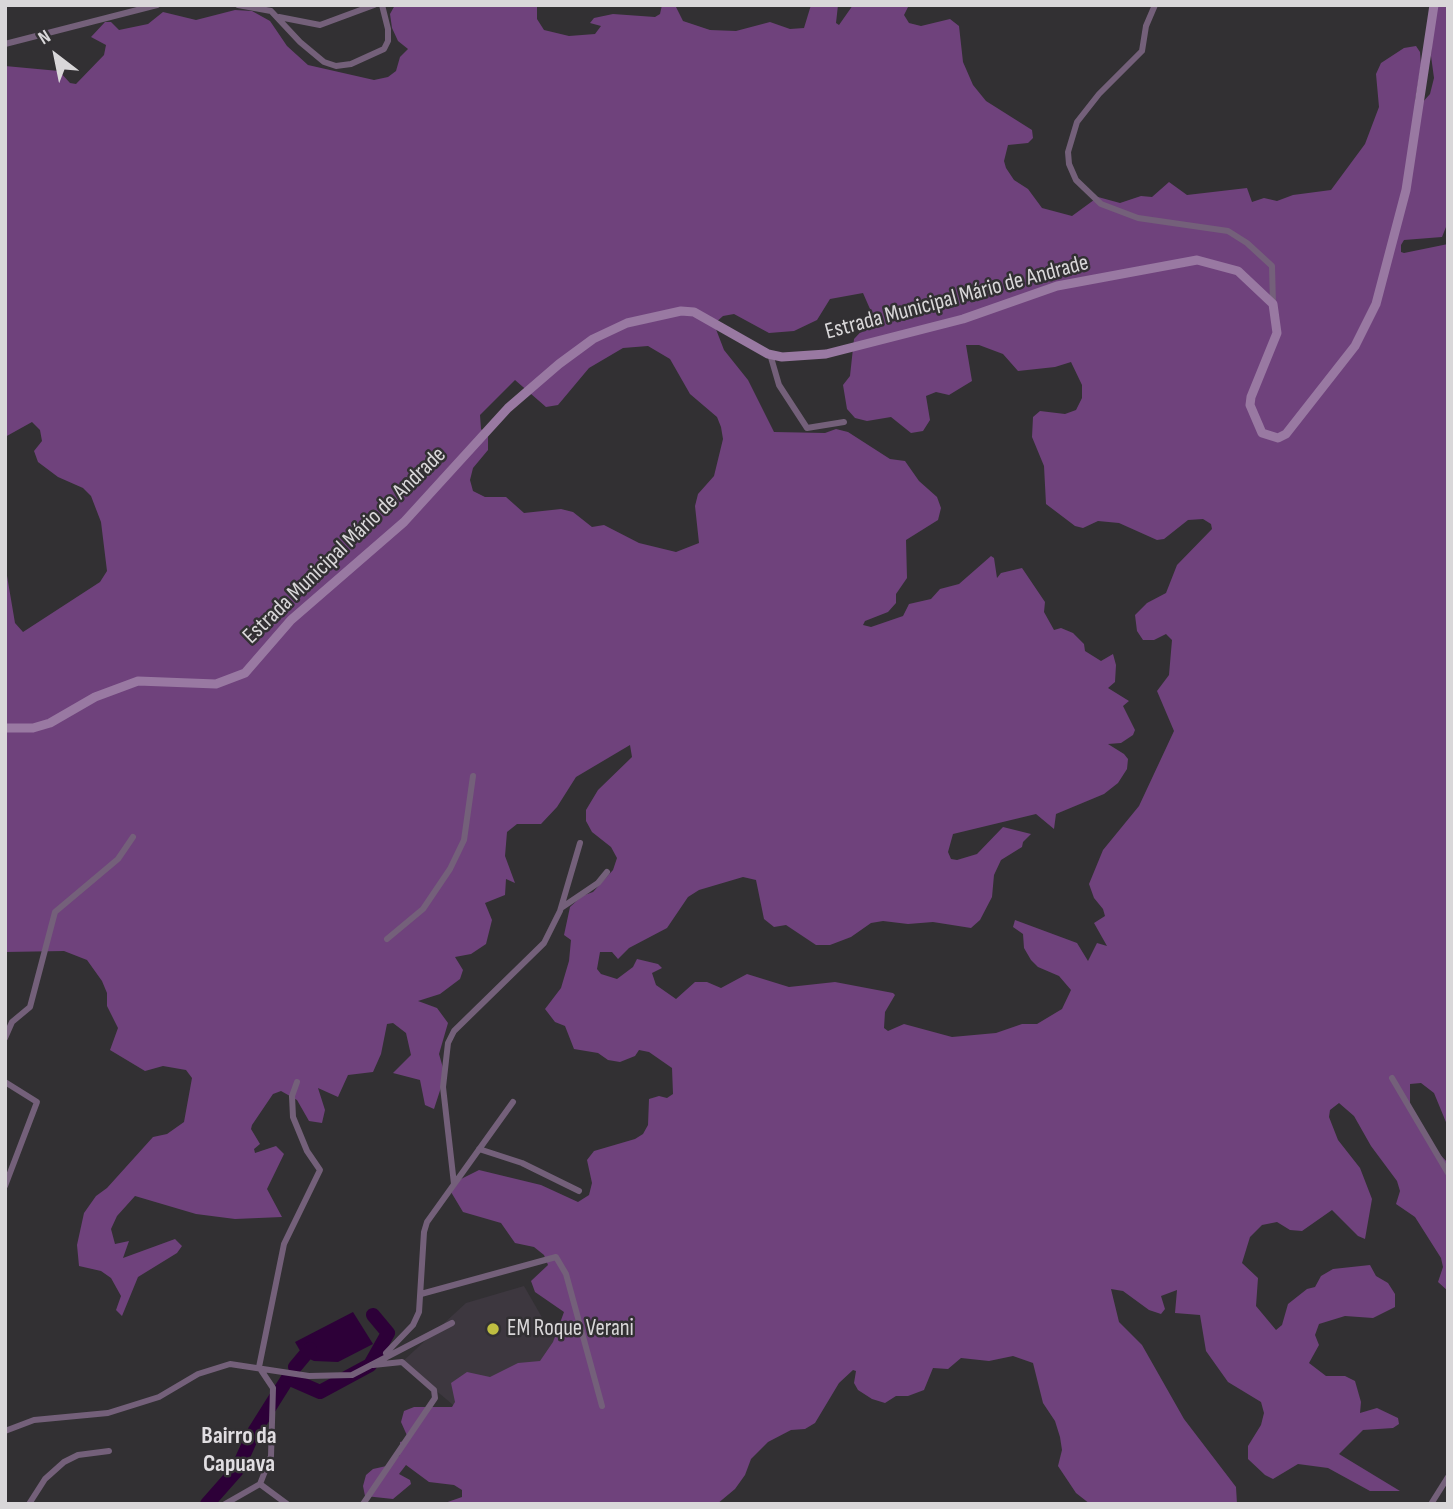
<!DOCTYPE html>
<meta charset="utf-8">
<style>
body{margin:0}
#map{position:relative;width:1453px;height:1509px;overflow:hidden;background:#323033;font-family:"Sofia Sans Condensed",sans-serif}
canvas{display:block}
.frame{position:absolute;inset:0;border:7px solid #d9d7d9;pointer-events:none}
.north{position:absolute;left:21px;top:21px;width:70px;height:70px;-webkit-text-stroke:5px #323033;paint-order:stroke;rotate:328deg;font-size:19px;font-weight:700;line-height:28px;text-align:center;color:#d9d7d9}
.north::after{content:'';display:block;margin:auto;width:24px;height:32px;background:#d9d7d9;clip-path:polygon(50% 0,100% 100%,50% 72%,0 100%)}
</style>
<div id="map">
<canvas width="1453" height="1509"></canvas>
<div class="frame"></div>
<div class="north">N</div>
</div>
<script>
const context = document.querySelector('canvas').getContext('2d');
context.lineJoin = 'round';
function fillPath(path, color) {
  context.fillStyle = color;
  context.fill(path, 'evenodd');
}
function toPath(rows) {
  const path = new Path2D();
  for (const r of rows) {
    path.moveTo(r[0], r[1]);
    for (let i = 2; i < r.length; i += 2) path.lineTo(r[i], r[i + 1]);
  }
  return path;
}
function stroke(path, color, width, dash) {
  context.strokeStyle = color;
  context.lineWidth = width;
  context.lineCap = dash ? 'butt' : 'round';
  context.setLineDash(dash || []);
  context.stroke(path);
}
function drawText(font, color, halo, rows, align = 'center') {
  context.font = font + ' "Sofia Sans Condensed",sans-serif';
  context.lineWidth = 5;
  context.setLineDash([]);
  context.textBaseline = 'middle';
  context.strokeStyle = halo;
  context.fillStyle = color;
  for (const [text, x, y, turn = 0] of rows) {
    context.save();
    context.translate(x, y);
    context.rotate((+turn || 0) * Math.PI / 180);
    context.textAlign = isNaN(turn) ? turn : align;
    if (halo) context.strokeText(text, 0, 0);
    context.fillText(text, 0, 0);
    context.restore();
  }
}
const built = toPath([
 [524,1286,563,1354,471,1420,402,1362,466,1303]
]);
const forest = toPath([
 [395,5,537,5,537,19,544,30,569,36,595,34,601,26,590,23,594,18,613,14,655,17,660,14,662,5,675,5,683,21,710,30,736,31,770,22,790,29,804,28,811,5,838,5,836,23,839,25,853,5,909,5,904,15,909,23,921,26,950,19,959,26,963,62,973,85,986,101,1032,130,1033,138,1028,143,1008,145,1004,161,1006,168,1014,180,1028,189,1042,208,1072,216,1098,197,1120,203,1141,196,1152,197,1169,182,1187,195,1247,188,1252,202,1264,198,1277,201,1293,195,1331,190,1365,144,1379,107,1376,74,1381,63,1404,48,1416,46,1420,52,1421,65,1415,101,1422,103,1430,94,1434,78,1431,56,1434,7,1448,5,1448,222,1442,237,1404,240,1401,245,1401,252,1404,253,1448,244,1448,1127,1434,1093,1421,1083,1410,1084,1410,1109,1431,1145,1448,1163,1448,1291,1438,1282,1443,1267,1441,1258,1415,1217,1396,1204,1400,1191,1397,1181,1371,1146,1354,1116,1339,1103,1330,1110,1329,1117,1338,1140,1360,1168,1372,1199,1365,1239,1358,1236,1332,1210,1302,1231,1290,1230,1277,1222,1262,1225,1250,1237,1242,1263,1258,1278,1256,1306,1276,1330,1282,1325,1288,1304,1307,1289,1315,1287,1321,1276,1333,1269,1370,1265,1376,1276,1388,1283,1395,1294,1395,1307,1373,1318,1345,1316,1319,1324,1315,1335,1319,1345,1309,1363,1326,1376,1345,1376,1355,1381,1361,1402,1360,1413,1377,1408,1398,1418,1399,1424,1393,1428,1363,1430,1339,1454,1400,1491,1370,1491,1328,1468,1298,1464,1273,1479,1265,1475,1248,1459,1248,1446,1261,1425,1264,1413,1261,1402,1228,1382,1206,1351,1200,1315,1175,1313,1177,1290,1161,1296,1165,1309,1161,1314,1149,1310,1123,1291,1111,1289,1119,1322,1142,1345,1184,1419,1236,1487,1237,1504,1090,1504,1076,1493,1058,1466,1062,1450,1060,1437,1055,1421,1043,1403,1033,1363,1013,1356,989,1361,961,1358,948,1369,933,1368,924,1390,908,1396,896,1396,885,1403,872,1399,858,1390,854,1383,856,1371,853,1370,839,1383,815,1423,805,1429,791,1430,768,1442,751,1459,745,1475,735,1489,717,1504,442,1504,462,1497,462,1490,454,1485,429,1482,406,1465,399,1474,410,1480,411,1484,393,1499,365,1496,363,1486,366,1475,373,1469,391,1465,400,1455,400,1442,409,1440,401,1422,404,1411,414,1407,452,1407,455,1402,451,1383,467,1372,490,1377,518,1363,540,1361,553,1342,564,1312,535,1292,531,1281,548,1265,544,1255,534,1247,515,1243,501,1223,463,1212,451,1192,457,1181,479,1170,541,1185,578,1202,589,1195,592,1183,587,1160,594,1151,635,1139,643,1134,648,1125,649,1099,659,1096,667,1098,673,1094,672,1068,649,1052,639,1050,635,1056,620,1062,608,1060,598,1053,574,1049,565,1026,555,1022,545,1009,561,988,569,961,571,940,564,935,570,907,582,896,593,892,613,870,617,858,611,847,592,832,586,821,586,810,598,790,632,757,630,745,576,777,557,807,541,824,517,824,507,832,505,856,515,883,506,879,505,895,485,903,492,920,486,944,471,954,455,957,463,970,460,979,440,994,418,1001,437,1008,448,1023,439,1054,445,1075,434,1109,425,1105,420,1080,393,1073,411,1055,406,1033,393,1023,387,1024,381,1054,373,1072,348,1075,338,1097,318,1088,325,1110,322,1123,309,1121,297,1100,281,1091,273,1094,252,1125,251,1129,260,1144,254,1149,255,1153,276,1146,284,1154,267,1189,282,1217,235,1219,196,1214,135,1196,117,1216,111,1229,115,1244,129,1241,123,1258,175,1239,182,1246,177,1253,138,1277,122,1316,116,1310,121,1296,111,1278,101,1271,79,1266,77,1245,84,1213,96,1196,107,1188,153,1137,167,1134,184,1122,192,1078,186,1070,163,1066,145,1071,110,1050,118,1028,107,1006,107,993,102,981,87,960,64,951,5,952,5,564,15,623,23,632,100,582,107,571,101,522,91,496,83,488,58,477,38,462,34,451,42,441,40,430,32,422,5,437,5,66,59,71,70,83,76,84,104,55,106,45,91,37,105,22,111,22,119,30,148,24,163,12,196,20,235,10,252,11,270,21,287,46,308,65,374,80,388,77,396,71,400,57,408,49,398,41,392,28,390,14],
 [863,293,870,309,870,322,854,339,850,376,843,385,847,409,855,418,867,421,891,417,911,433,923,431,930,420,926,396,936,392,949,395,972,381,966,345,979,345,1003,354,1018,371,1055,367,1071,362,1082,385,1082,398,1076,410,1065,414,1040,411,1033,417,1032,437,1044,466,1046,504,1075,526,1083,528,1098,521,1119,523,1157,540,1164,539,1188,520,1203,519,1211,524,1212,529,1177,565,1166,593,1147,603,1135,615,1137,631,1143,640,1154,640,1166,634,1172,640,1169,675,1157,691,1174,731,1139,806,1103,850,1089,884,1094,898,1103,909,1105,916,1094,923,1107,946,1097,943,1088,961,1077,943,1015,920,1013,927,1023,934,1024,948,1031,960,1038,967,1059,976,1071,990,1062,1009,1037,1024,1022,1024,996,1033,952,1037,904,1024,888,1031,884,1028,885,1012,895,995,893,993,835,982,789,987,747,974,721,988,707,982,695,982,676,999,656,985,652,973,662,968,658,964,637,959,633,967,617,979,601,974,597,969,600,952,612,952,618,959,629,948,667,928,688,897,699,890,743,877,756,880,764,919,774,927,786,925,816,945,830,945,851,937,871,923,883,921,908,924,933,922,971,928,980,920,992,897,994,875,1001,860,1022,847,1023,842,1031,834,1003,827,977,854,957,860,951,859,948,852,953,834,1036,814,1054,829,1056,814,1104,794,1118,783,1127,769,1128,759,1124,754,1108,744,1121,743,1133,735,1135,730,1123,706,1129,701,1108,688,1115,682,1116,665,1113,654,1101,661,1085,651,1084,644,1073,633,1061,628,1054,630,1044,612,1045,602,1022,568,1001,573,997,578,994,558,991,556,959,584,940,589,931,599,909,604,903,616,871,627,863,625,865,621,888,612,896,603,896,594,907,578,906,540,938,520,941,508,937,497,919,481,905,461,890,459,848,432,836,429,825,433,774,432,748,380,724,350,714,324,723,316,734,314,769,333,794,331,817,320,830,299],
 [648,346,670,359,690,394,717,417,721,427,723,439,714,476,698,494,695,506,699,543,676,552,639,543,604,525,592,527,573,512,561,509,524,513,506,497,485,497,473,491,470,480,473,468,488,450,488,437,481,429,480,415,515,380,546,407,558,405,589,368,623,348]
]);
const water = toPath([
 [353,1312,373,1344,338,1362,314,1361,303,1356,295,1342]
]);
const river = toPath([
 [295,1367,310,1349],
 [207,1504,237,1470,254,1432,288,1378,320,1392,370,1365,388,1333,373,1315]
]);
const street = toPath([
 [238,5,271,11,300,42,324,62,336,66,351,64,384,49,388,41,388,29,382,5],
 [1155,5,1146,26,1142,51,1099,94,1077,122,1068,152,1069,164,1076,180,1101,204,1138,218,1228,231,1247,243,1272,266,1273,304],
 [279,17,320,25,374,5],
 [5,44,157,5],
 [770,354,779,385,807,428,844,422],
 [561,908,598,883,607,872],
 [387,939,423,909,450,869,464,840,473,776],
 [5,1038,12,1022,30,1007,55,912,118,859,133,837],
 [1392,1078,1448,1173],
 [5,1082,37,1102,5,1186],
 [479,1149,522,1163,579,1191],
 [454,1184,443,1087,448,1043,454,1031,544,943,560,911,580,843],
 [421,1294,556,1257,566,1274,602,1406],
 [386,1353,413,1325,419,1312,424,1232,427,1222,513,1102],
 [5,1431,34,1420,108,1413,159,1397,198,1374,230,1364,309,1376,352,1375,452,1323],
 [260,1484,287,1504],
 [29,1504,45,1479,64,1462,78,1455,109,1451],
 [225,1504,260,1484,271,1456,273,1388,259,1367,284,1244,320,1170,307,1151,293,1117,292,1096,297,1082],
 [363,1504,435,1398,434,1390,402,1362,373,1365],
 [1431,1504,1448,1477]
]);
const secondary = toPath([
 [5,728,33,728,50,723,95,697,138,681,216,684,245,673,291,620,404,522,508,408,559,364,593,339,627,323,681,311,694,312,768,354,782,357,826,354,963,319,1057,286,1197,260,1238,271,1273,304,1277,333,1251,397,1250,405,1262,433,1278,438,1286,434,1355,346,1376,304,1406,190,1434,5]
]);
const markers = [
 [493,1329,7,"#bfbe41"]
];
const streetNames = [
 ["Estrada Municipal Mário de Andrade",957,298,-15],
 ["Estrada Municipal Mário de Andrade",345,546,-44]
];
const poiNames = [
 ["EM Roque Verani",507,1329]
];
const neighbourhoodNames = [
 ["Bairro da",239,1437],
 ["Capuava",239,1465]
];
fillPath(built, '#3d373f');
fillPath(forest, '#6f427c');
fillPath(water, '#2d0038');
stroke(river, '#2d0038', 14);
stroke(street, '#74607a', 6);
stroke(secondary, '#9979a2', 9);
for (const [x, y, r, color] of markers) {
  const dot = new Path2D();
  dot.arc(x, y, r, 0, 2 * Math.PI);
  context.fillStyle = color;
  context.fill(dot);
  stroke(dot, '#323033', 2.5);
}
drawText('23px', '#d9d7d9', '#323033', streetNames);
drawText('23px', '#d9d7d9', '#323033', poiNames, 'left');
drawText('bold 24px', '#e1dee2', '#323033', neighbourhoodNames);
</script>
